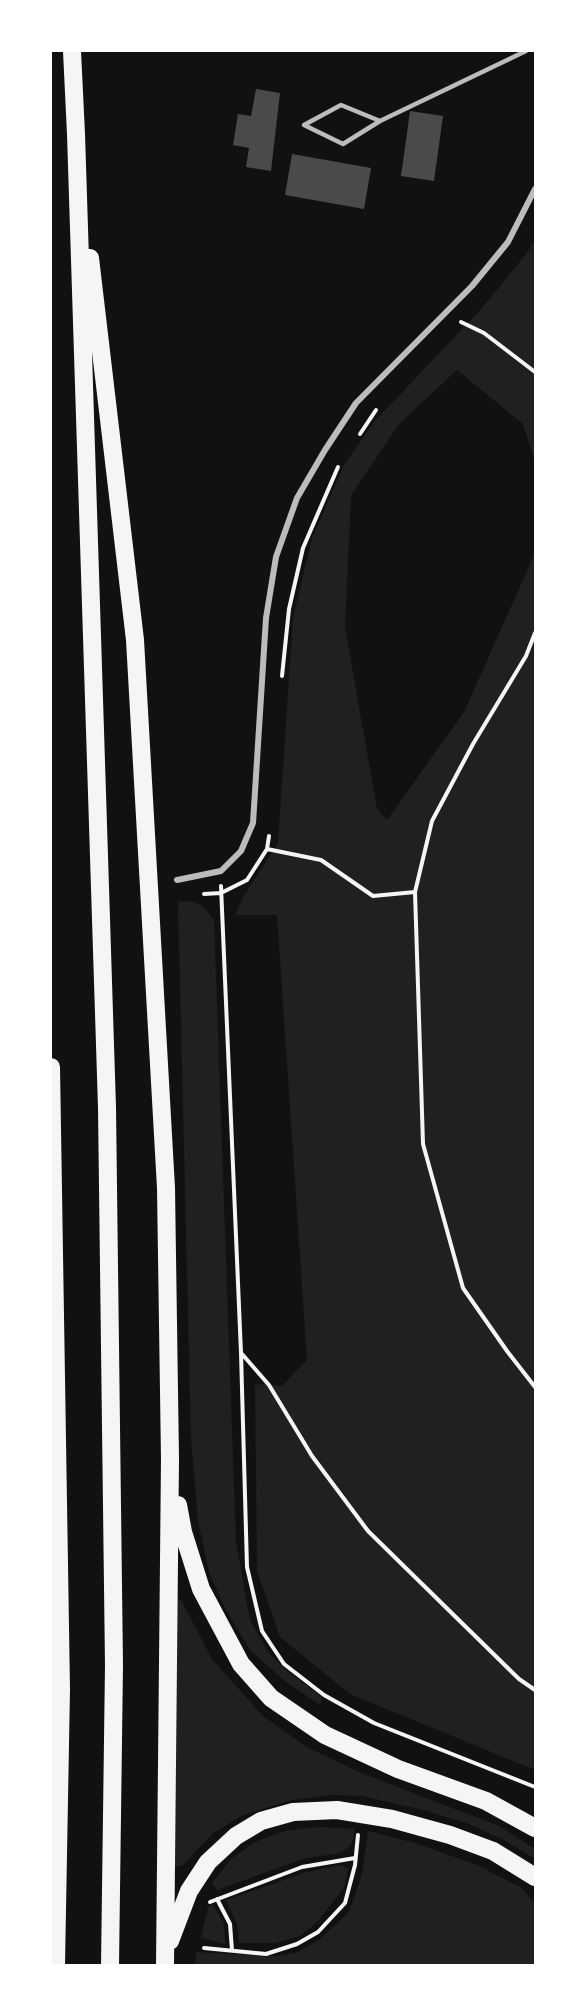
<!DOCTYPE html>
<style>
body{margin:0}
#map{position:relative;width:586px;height:2016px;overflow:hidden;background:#111;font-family:"DejaVu Sans",sans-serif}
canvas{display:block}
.frame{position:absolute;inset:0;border:52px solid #fff;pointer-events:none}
</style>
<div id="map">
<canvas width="586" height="2016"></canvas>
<div class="frame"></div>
</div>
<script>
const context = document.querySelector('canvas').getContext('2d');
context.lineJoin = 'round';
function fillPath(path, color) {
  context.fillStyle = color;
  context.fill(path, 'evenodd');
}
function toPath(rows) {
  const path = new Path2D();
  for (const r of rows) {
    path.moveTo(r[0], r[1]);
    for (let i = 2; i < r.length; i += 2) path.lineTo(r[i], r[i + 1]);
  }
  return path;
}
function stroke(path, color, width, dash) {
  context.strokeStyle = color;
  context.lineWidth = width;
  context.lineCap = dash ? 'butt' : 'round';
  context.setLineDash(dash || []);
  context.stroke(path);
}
const green = toPath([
 [535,240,535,461,523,424,457,370,400,423,351,495,345,627,377,809,387,820,464,712,535,553,535,1770,350,1694,280,1637,257,1571,255,1384,282,1386,307,1360,277,915,235,915,244,896,278,843,293,618,312,538,344,465,374,422,482,308,526,254],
 [191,901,203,906,214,920,236,1542,250,1620,268,1652,288,1672,322,1697,320,1705,286,1682,250,1650,226,1610,209,1573,198,1520,191,1438,178,902],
 [176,1599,181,1600,212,1659,263,1716,307,1747,361,1773,499,1826,535,1849,535,1859,502,1839,469,1824,427,1811,362,1796,333,1795,292,1800,243,1815,212,1834,183,1865,174,1867],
 [315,1827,355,1829,353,1840,349,1847,340,1853,303,1859,217,1890,212,1883,231,1859,255,1842,284,1831],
 [368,1831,415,1843,477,1865,522,1888,535,1904,535,1965,195,1965,196,1952,275,1956,296,1953,319,1940,349,1912,362,1874],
 [341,1865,348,1869,344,1888,317,1922,300,1936,276,1943,239,1943,237,1924,226,1900,307,1872],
 [212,1904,224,1923,225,1944,201,1938,208,1907]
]);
const building = toPath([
 [256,89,280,93,271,171,246,167,249,148,233,145,238,114,251,116],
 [410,111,443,116,434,181,401,176],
 [292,154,371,168,364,209,285,195]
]);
const path = toPath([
 [461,322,484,333,535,372],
 [360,434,376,410],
 [535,633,526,656,473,744,432,821,415,892,423,1144,463,1288,507,1351,535,1387],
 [282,676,289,609,303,548,338,467],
 [267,849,321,860,373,896,415,892],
 [221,886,241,1353,247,1567,262,1631,284,1664,324,1695,374,1723,535,1787],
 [204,894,221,893,247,880,267,849,269,836],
 [242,1354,269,1385,312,1456,368,1531,519,1679,535,1690],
 [217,1899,230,1924,232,1950],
 [210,1902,302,1867,355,1858],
 [204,1948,266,1954,297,1944,318,1932,345,1903,355,1865,358,1835]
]);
const service = toPath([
 [380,121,341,105,304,125,343,144,380,121,526,51]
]);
const minor = toPath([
 [177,880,221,871,241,851,253,823,266,618,276,557,297,498,325,450,356,403,472,286,508,242,535,189]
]);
const motorway = toPath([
 [72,51,76,134,107,1107,114,1665,110,1965],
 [90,258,135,640,166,1188,170,1459,165,1965],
 [51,1067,61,1689,56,1965],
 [178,1505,183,1532,201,1589,241,1664,271,1698,325,1735,398,1769,486,1801,535,1828],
 [170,1941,189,1891,208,1862,236,1836,261,1821,293,1812,337,1810,392,1819,450,1835,493,1851,535,1877]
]);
fillPath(green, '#202020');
fillPath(building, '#4a4a4a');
stroke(path, '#f5f5f5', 4);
stroke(service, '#bcbcbc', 4.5);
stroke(minor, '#bcbcbc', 6);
stroke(motorway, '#f5f5f5', 18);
</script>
